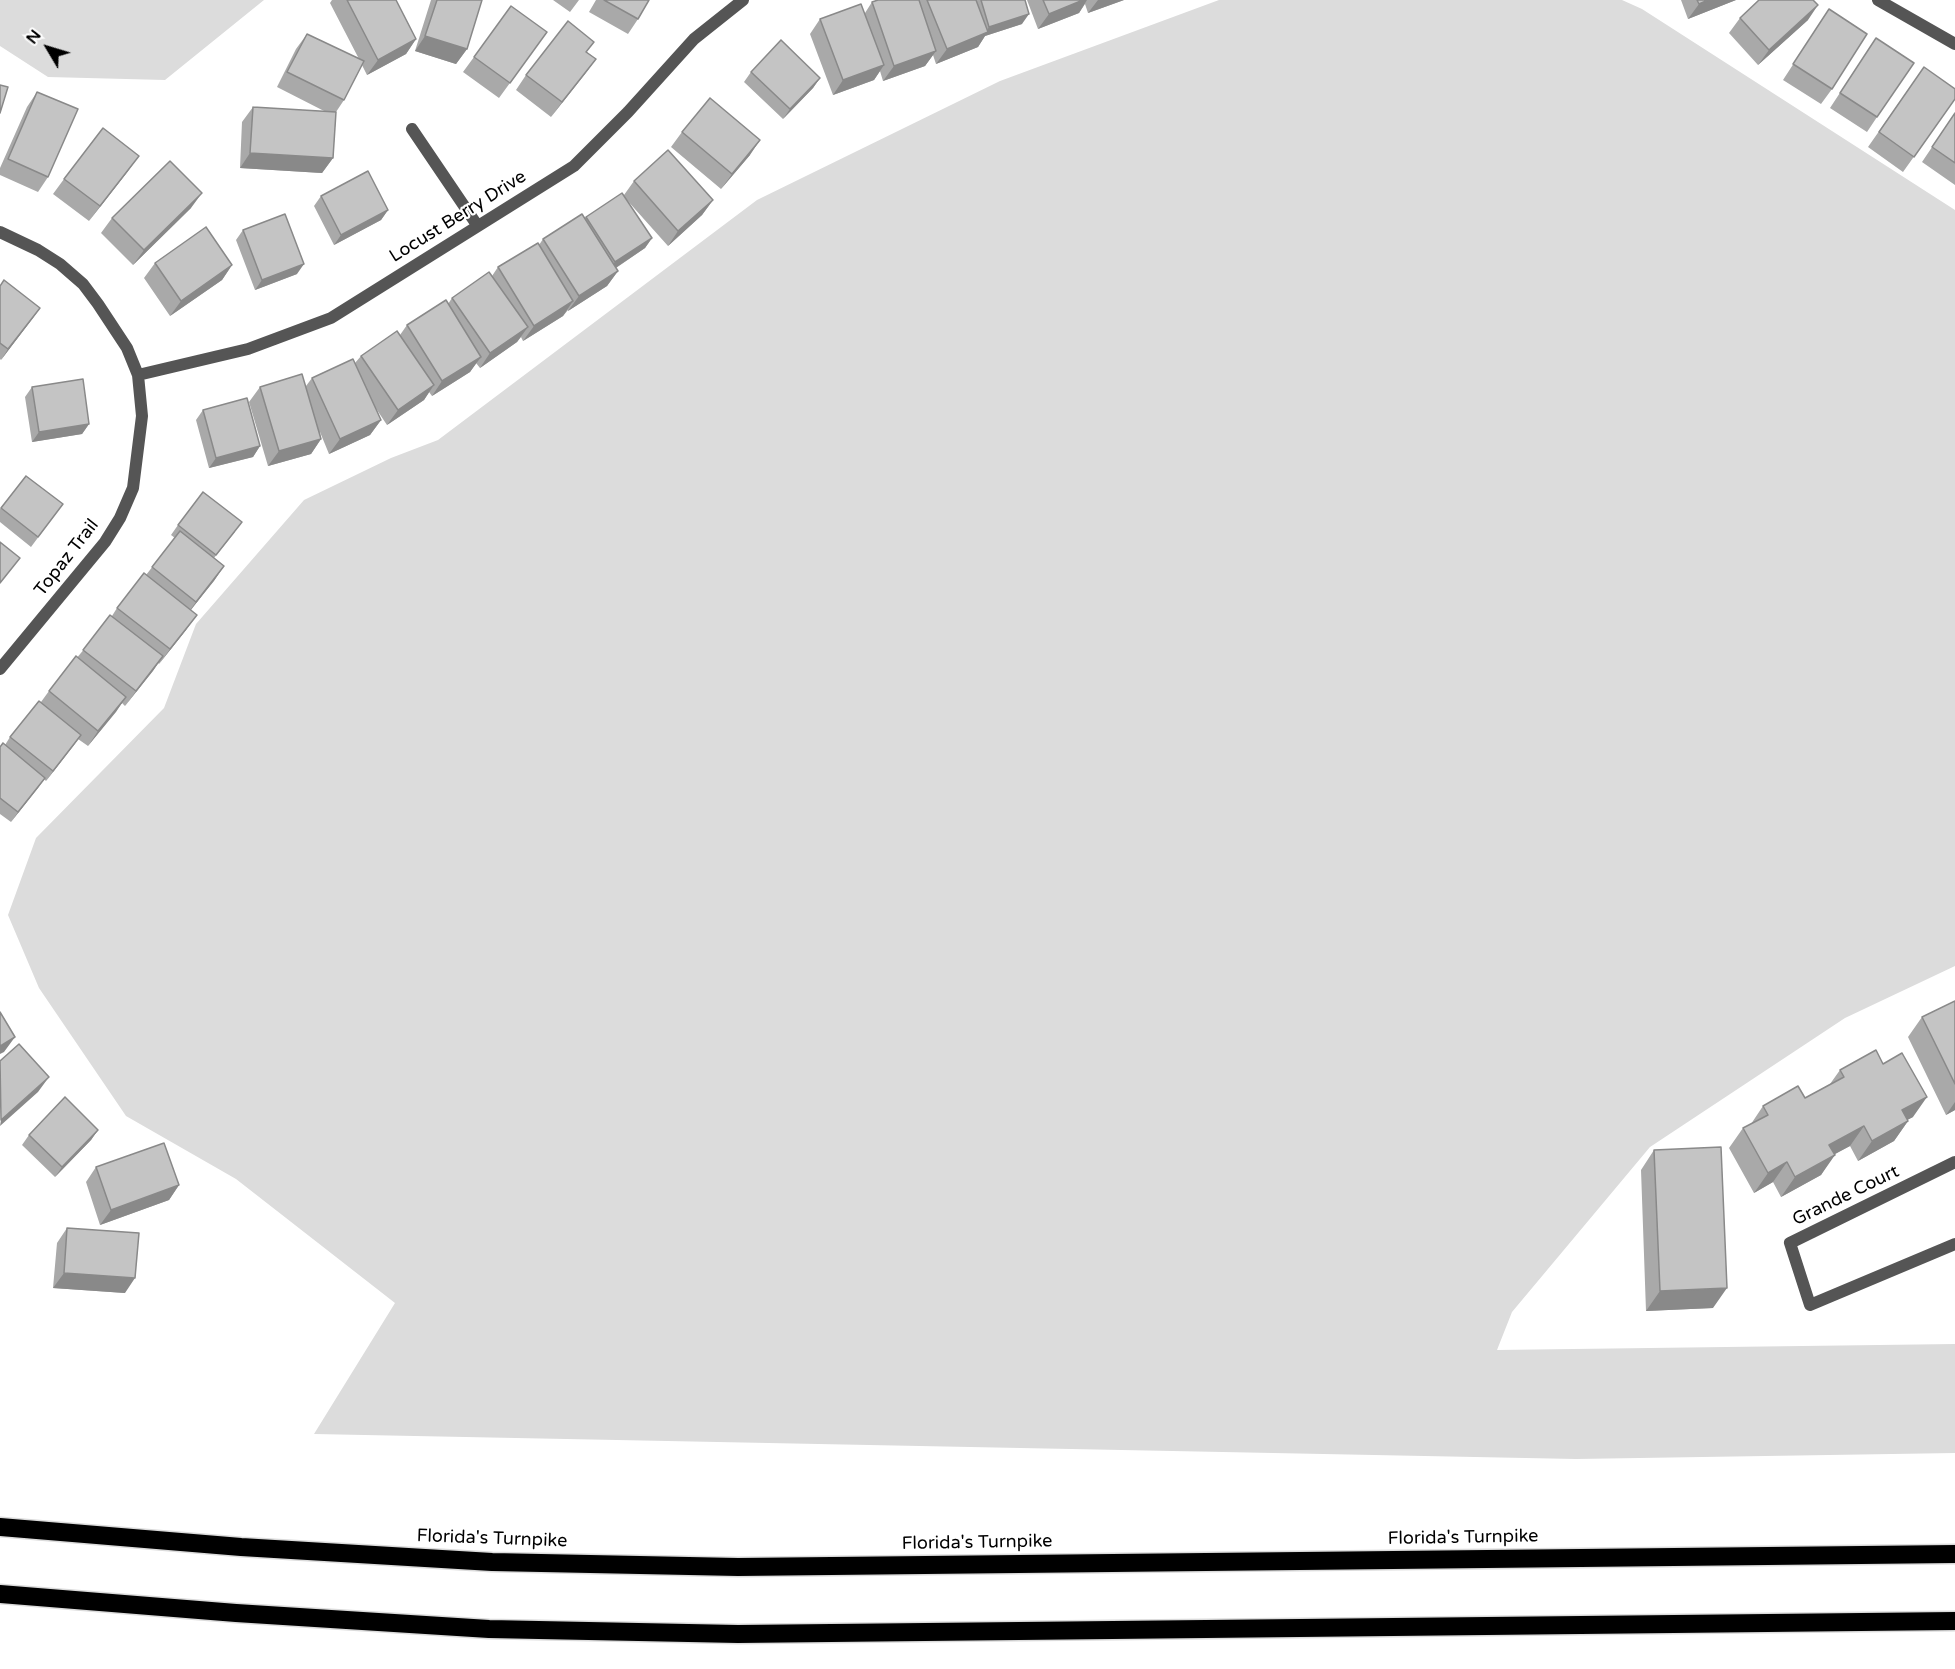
<!DOCTYPE html>
<style>
body{margin:0}
#map{position:relative;width:1955px;height:1669px;overflow:hidden;background:#fff;font-family:"Varela Round",sans-serif}
canvas{display:block}
.north{position:absolute;left:18px;top:18px;width:60px;height:60px;-webkit-text-stroke:4px #fff;paint-order:stroke;rotate:308deg;font-size:16px;font-weight:700;line-height:24px;text-align:center;color:#000}
.north::after{content:'';display:block;margin:auto;width:21px;height:27px;background:#000;clip-path:polygon(50% 0,100% 100%,50% 72%,0 100%)}
</style>
<div id="map">
<canvas width="1955" height="1669"></canvas>
<div class="north">N</div>
</div>
<script>
const context = document.querySelector('canvas').getContext('2d');
context.lineJoin = 'round';
function fillPath(path, color) {
  context.fillStyle = color;
  context.fill(path, 'evenodd');
}
function toPath(rows) {
  const path = new Path2D();
  for (const r of rows) {
    path.moveTo(r[0], r[1]);
    for (let i = 2; i < r.length; i += 2) path.lineTo(r[i], r[i + 1]);
  }
  return path;
}
function stroke(path, color, width, dash) {
  context.strokeStyle = color;
  context.lineWidth = width;
  context.lineCap = dash ? 'butt' : 'round';
  context.setLineDash(dash || []);
  context.stroke(path);
}
function drawText(font, color, halo, rows, align = 'center') {
  context.font = font + ' "Varela Round",sans-serif';
  context.lineWidth = 4.5;
  context.setLineDash([]);
  context.textBaseline = 'middle';
  context.strokeStyle = halo;
  context.fillStyle = color;
  for (const [text, x, y, turn = 0] of rows) {
    context.save();
    context.translate(x, y);
    context.rotate((+turn || 0) * Math.PI / 180);
    context.textAlign = isNaN(turn) ? turn : align;
    if (halo) context.strokeText(text, 0, 0);
    context.fillText(text, 0, 0);
    context.restore();
  }
}
const green = toPath([
 [0,0,264,0,165,80,48,77,0,46],
 [1219,0,1622,0,1642,9,1955,210,1955,966,1845,1018,1650,1147,1512,1312,1497,1350,1955,1344,1955,1453,1576,1459,314,1434,395,1303,236,1179,126,1116,39,988,8,915,36,838,164,708,196,624,304,500,391,458,438,440,757,200,1000,81]
]);
const street = toPath([
 [1878,0,1955,44],
 [412,129,477,225],
 [0,232,38,250,60,264,83,284,98,304,127,348,138,375,142,416,133,488,120,518,105,542,0,669],
 [138,375,248,349,331,318,574,166,628,112,694,39,743,0],
 [1955,1162,1790,1243,1810,1305,1955,1244]
]);
const highway = toPath([
 [0,1527,241,1547,492,1562,738,1567,1955,1554],
 [0,1594,236,1613,489,1629,738,1634,1955,1621]
]);
const wall = toPath([
 [332,0,396,0,416,39,406,54,367,75,362,65,344,100,336,112,333,158,322,173,240,168,242,122,253,107,326,112,277,87,296,49,307,34,359,59,330,3],
 [431,0,482,0,467,49,456,64,415,51],
 [553,0,579,0,570,12],
 [596,0,649,0,638,19,628,34,589,12],
 [878,0,1025,0,1022,24,985,36,978,47,936,64,933,55,925,66,883,81,880,71,874,80,833,95,810,34,820,19,865,13,872,2],
 [1027,0,1124,0,1088,13,1085,4,1079,13,1038,29],
 [1681,0,1736,0,1688,19],
 [1829,9,1832,89,1821,104,1783,80],
 [1740,18,1808,20,1758,65,1729,33],
 [547,32,499,98,463,72,474,57],
 [1876,38,1877,117,1867,132,1830,108],
 [587,52,596,59,551,117,516,90,526,75],
 [1924,67,1955,99,1903,172,1868,147],
 [751,72,820,78,813,88,783,119,744,82],
 [37,92,48,177,38,192,0,175,0,168,27,107],
 [1955,113,1955,185,1922,162],
 [682,132,750,155,721,189,671,147],
 [128,171,89,221,53,194,64,179],
 [634,181,713,200,702,215,668,246,626,199,652,238,645,248,616,268,618,271,607,286,568,311,568,310,563,316,523,341,521,337,517,342,480,368,476,363,470,372,432,396,429,392,424,400,387,425,375,407,381,420,370,435,329,454,320,432,321,439,311,454,268,466,249,402,260,387,306,386,312,378,355,363,361,356,400,335,407,325,448,304,452,298,492,276,498,267,539,245,543,239,585,218,624,195],
 [321,196,388,210,381,220,334,245,314,206],
 [191,208,133,265,101,233,112,218],
 [243,230,297,274,255,290,236,240],
 [155,263,232,265,222,280,170,316,144,278],
 [0,286,40,308,1,360,0,359],
 [32,387,89,424,82,434,32,442,25,397],
 [203,410,260,446,253,457,209,468,196,420],
 [26,476,63,504,31,547,0,522,0,509],
 [178,525,235,532,214,558,224,566,191,610,186,630,159,664,158,663,125,706,122,703,88,746,78,739,46,781,44,779,11,822,0,814,0,747,5,745,10,737,41,702,49,691,112,616,117,608,146,575,175,538,171,535],
 [1955,1001,1955,1110,1946,1115,1908,1037,1922,1017],
 [1840,1070,1913,1117,1907,1120,1908,1121,1894,1141,1858,1161,1850,1146,1834,1154,1821,1175,1781,1197,1773,1182,1754,1193,1729,1148,1743,1128,1751,1124,1763,1106,1805,1098,1830,1084],
 [98,1130,91,1140,55,1177,22,1145,29,1135],
 [1654,1150,1713,1308,1646,1311,1641,1170],
 [96,1167,179,1185,169,1200,100,1225,86,1182],
 [67,1228,125,1293,53,1288,57,1243]
]);
const shadedWall = toPath([
 [1083,0,1087,0,1079,13,1038,29,1049,14],
 [1098,0,1124,0,1088,13],
 [1708,0,1736,0,1688,19,1699,4],
 [1818,5,1808,20,1758,65,1769,50],
 [1029,14,1022,24,985,36,978,47,936,64,947,49,985,33,989,27],
 [425,36,467,49,456,64,415,51],
 [416,39,406,54,367,75,378,60],
 [936,51,925,66,883,81,894,66],
 [596,59,585,74,551,117,562,102],
 [884,65,874,80,833,95,843,80],
 [820,78,813,88,783,119,790,109],
 [760,140,750,155,721,189,732,174],
 [250,153,333,158,322,173,240,168],
 [139,156,128,171,89,221,100,206],
 [202,193,191,208,133,265,144,250],
 [713,200,702,215,668,246,678,231],
 [388,210,381,220,334,245,341,235],
 [652,238,645,248,608,273,615,262],
 [304,264,297,274,255,290,262,280],
 [232,265,222,280,170,316,181,301],
 [618,271,607,286,568,311,579,296],
 [573,301,563,316,523,341,534,326],
 [40,308,33,318,1,360,8,349],
 [528,327,517,342,480,368,490,353],
 [481,357,470,372,432,396,442,381],
 [434,385,424,400,387,425,398,410],
 [381,420,370,435,329,454,340,439],
 [89,424,82,434,32,442,39,432],
 [321,439,311,454,268,466,279,451],
 [260,446,253,457,209,468,216,458],
 [224,566,214,581,185,617,196,602],
 [197,615,186,630,159,664,170,649],
 [163,656,153,671,125,706,136,691],
 [126,697,116,712,88,746,98,731],
 [81,735,74,745,46,781,53,771],
 [45,778,38,788,11,822,18,812],
 [15,1037,4,1052,0,1054,0,1046],
 [49,1077,38,1092,0,1126,1,1120],
 [1927,1097,1913,1117,1888,1130,1902,1110],
 [1955,1102,1955,1110,1946,1115],
 [1908,1121,1894,1141,1858,1161,1872,1141],
 [1864,1126,1850,1146,1815,1165,1829,1145],
 [98,1130,91,1140,55,1177,62,1167],
 [1835,1155,1821,1175,1781,1197,1795,1177],
 [1787,1162,1773,1182,1754,1193,1768,1173],
 [179,1185,169,1200,100,1225,111,1210],
 [64,1273,135,1278,125,1293,53,1288],
 [1727,1288,1713,1308,1646,1311,1660,1291]
]);
const building = toPath([
 [347,0,396,0,416,39,378,60,347,0],
 [437,0,482,0,467,49,425,36,437,0],
 [604,0,649,0,638,19,604,0],
 [878,0,919,0,936,51,894,66,872,2,878,0],
 [927,0,976,0,988,32,947,49,927,0],
 [981,0,1025,0,1029,14,989,27,981,0],
 [1043,0,1083,0,1049,14,1043,0],
 [1697,0,1708,0,1699,4,1697,0],
 [1759,0,1813,0,1818,5,1769,50,1740,18,1759,0],
 [861,4,884,65,843,80,820,19,861,4],
 [511,6,547,32,510,83,474,57,511,6],
 [1829,9,1867,34,1832,89,1793,64,1829,9],
 [568,21,594,42,586,52,596,59,562,102,526,75,568,21],
 [307,34,364,61,344,100,287,72,307,34],
 [1876,38,1914,63,1877,117,1840,93,1876,38],
 [781,40,820,78,790,109,751,72,781,40],
 [1924,67,1955,89,1955,99,1914,157,1879,132,1924,67],
 [0,85,8,87,0,113,0,85],
 [37,92,78,109,48,177,8,159,37,92],
 [710,98,760,140,732,174,682,132,710,98],
 [253,107,336,112,333,158,250,153,253,107],
 [1955,113,1955,163,1932,147,1955,113],
 [103,128,139,156,100,206,64,179,103,128],
 [668,150,713,200,678,231,634,181,668,150],
 [170,161,202,193,144,250,112,218,170,161],
 [368,171,388,210,341,235,321,196,368,171],
 [622,193,652,238,615,262,586,217,622,193],
 [285,214,304,264,262,280,243,230,285,214],
 [582,214,618,271,579,296,543,239,582,214],
 [206,227,232,265,181,301,155,263,206,227],
 [538,243,573,301,534,326,498,267,538,243],
 [489,272,528,327,490,353,452,298,489,272],
 [4,280,40,308,8,349,0,343,0,286,4,280],
 [446,300,481,357,442,381,407,325,446,300],
 [397,331,434,385,398,410,361,356,397,331],
 [353,359,381,420,340,439,312,378,353,359],
 [302,374,321,439,279,451,260,387,302,374],
 [83,379,89,424,39,432,32,387,83,379],
 [247,398,260,446,216,458,203,410,247,398],
 [26,476,63,504,38,537,1,508,26,476],
 [203,492,242,522,216,555,178,525,203,492],
 [180,531,224,566,196,602,152,567,180,531],
 [0,542,20,558,0,583,0,542],
 [144,573,197,615,170,649,117,608,144,573],
 [110,615,163,656,136,691,83,650,110,615],
 [76,656,126,697,98,731,49,691,76,656],
 [39,701,81,735,53,771,10,737,39,701],
 [3,743,45,778,18,812,0,798,0,747,3,743],
 [1955,1001,1955,1084,1922,1017,1955,1001],
 [0,1012,15,1037,0,1046,0,1012],
 [19,1044,49,1077,1,1120,0,1061,19,1044],
 [1876,1050,1883,1064,1902,1053,1927,1097,1902,1110,1908,1121,1872,1141,1864,1126,1829,1145,1835,1155,1795,1177,1787,1162,1768,1173,1743,1128,1768,1115,1763,1106,1798,1086,1805,1098,1844,1077,1840,1070,1876,1050],
 [65,1097,98,1130,62,1167,29,1135,65,1097],
 [164,1143,179,1185,111,1210,96,1167,164,1143],
 [1721,1147,1727,1288,1660,1291,1654,1150,1721,1147],
 [67,1228,139,1233,135,1278,64,1273,67,1228]
]);
const streetNames = [
 ["Locust Berry Drive",458,217,-32],
 ["Topaz Trail",67,558,-52],
 ["Grande Court",1846,1196,-26],
 ["Florida's Turnpike",1463,1538,-1],
 ["Florida's Turnpike",492,1539,2],
 ["Florida's Turnpike",977,1543,-1]
];
fillPath(green, '#dcdcdc');
stroke(highway, '#dbdbdb', 21);
stroke(street, '#555', 12);
stroke(highway, '#000', 18);
fillPath(wall, '#a9a9a9');
fillPath(shadedWall, '#898989');
fillPath(building, '#c4c4c4');
stroke(building, '#898989', 1.5);
drawText('18px', '#000', '#fff', streetNames);
</script>
